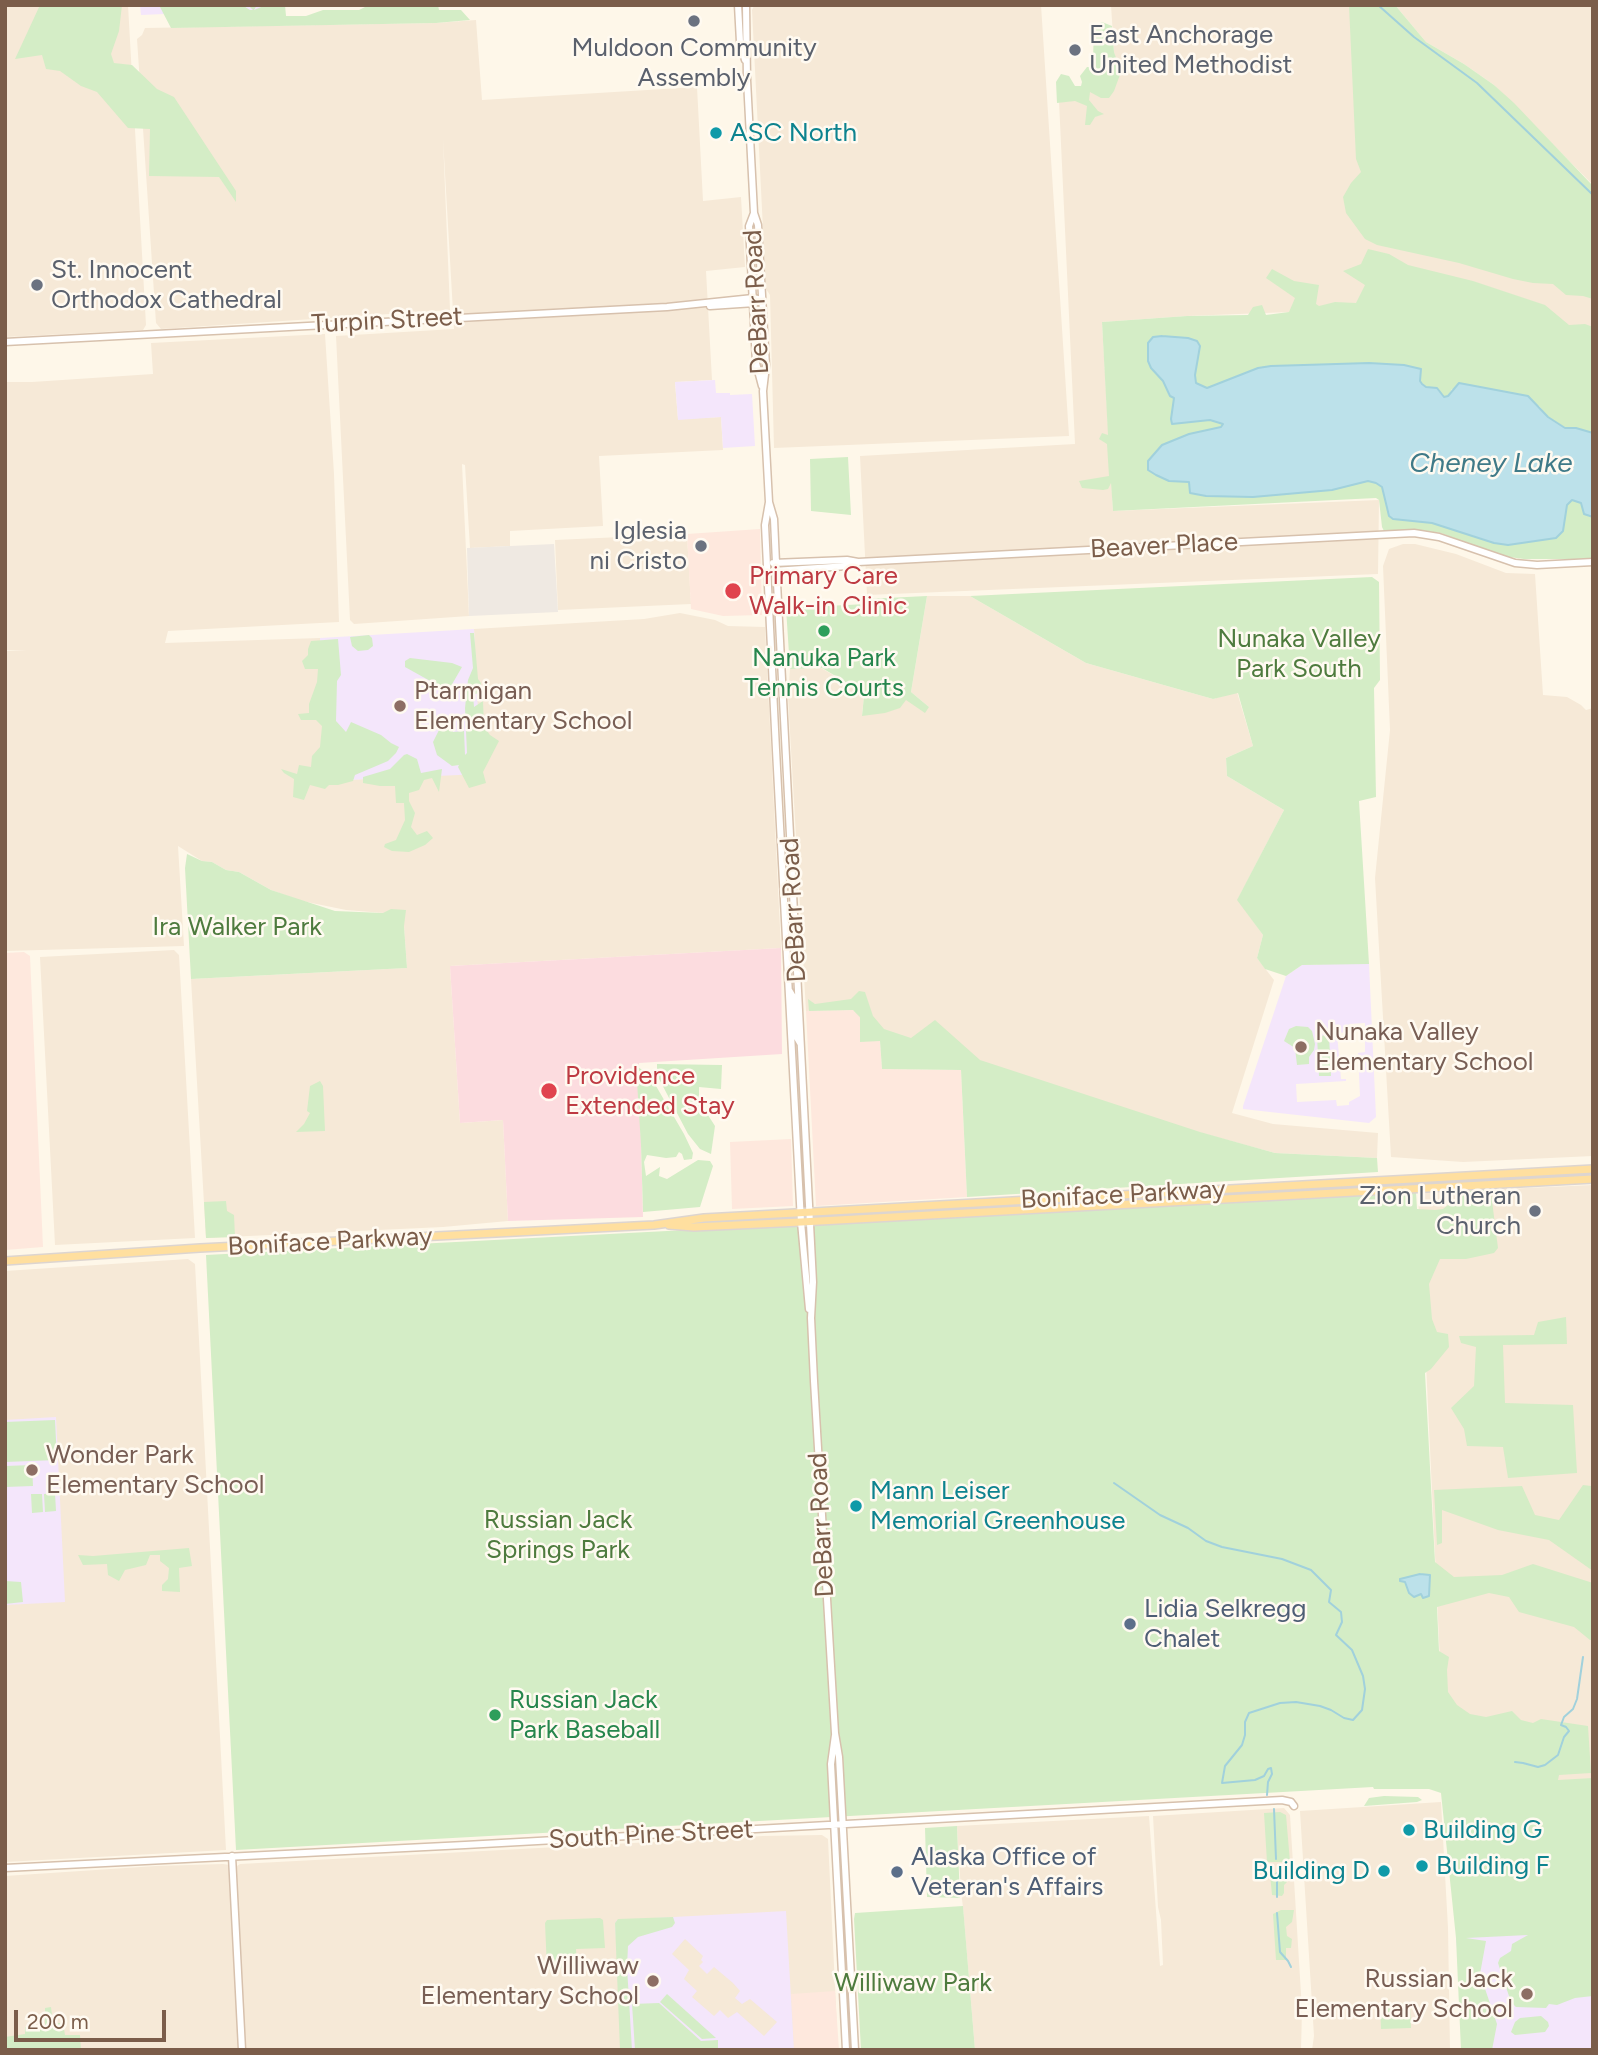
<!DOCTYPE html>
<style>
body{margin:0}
#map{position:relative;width:1598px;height:2055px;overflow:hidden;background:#fef7e9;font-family:Figtree,sans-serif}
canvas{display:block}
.frame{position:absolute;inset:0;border:7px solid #7b5d4a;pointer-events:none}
.scale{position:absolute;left:14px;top:2010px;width:152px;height:32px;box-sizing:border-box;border:4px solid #7b5d4a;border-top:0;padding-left:9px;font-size:21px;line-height:24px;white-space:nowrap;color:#7b5d4a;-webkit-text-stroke:5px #fffaf1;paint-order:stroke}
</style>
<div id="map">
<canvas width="1598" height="2055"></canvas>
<div class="frame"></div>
<div class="scale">200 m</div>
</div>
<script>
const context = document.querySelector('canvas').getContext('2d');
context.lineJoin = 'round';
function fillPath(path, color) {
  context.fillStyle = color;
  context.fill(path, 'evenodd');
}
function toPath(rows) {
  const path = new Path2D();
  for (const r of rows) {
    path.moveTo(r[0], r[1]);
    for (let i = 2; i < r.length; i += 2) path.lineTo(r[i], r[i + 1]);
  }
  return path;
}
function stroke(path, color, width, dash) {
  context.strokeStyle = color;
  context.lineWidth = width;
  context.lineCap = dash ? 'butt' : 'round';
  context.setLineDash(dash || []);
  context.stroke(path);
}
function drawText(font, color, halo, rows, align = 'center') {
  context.font = font + ' Figtree,sans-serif';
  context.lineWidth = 5;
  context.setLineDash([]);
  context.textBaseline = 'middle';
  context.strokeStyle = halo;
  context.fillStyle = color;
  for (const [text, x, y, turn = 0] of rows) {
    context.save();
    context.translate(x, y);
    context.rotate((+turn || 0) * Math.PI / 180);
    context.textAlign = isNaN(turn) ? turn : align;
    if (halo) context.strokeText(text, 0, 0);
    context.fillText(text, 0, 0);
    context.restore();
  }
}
const residential = toPath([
 [5,5,128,5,146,325,143,330,5,337],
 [767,5,1041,5,1069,436,774,448,770,295,766,289,752,10,754,6],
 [1111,5,1353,5,1593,257,1593,367,1368,309,1187,316,1102,322,1113,511,1379,500,1378,574,867,595,860,456,1075,444,1059,101,1087,88,1118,68,1114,52],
 [1395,5,1593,5,1593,185,1494,85,1464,64,1426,42],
 [476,20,482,100,697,87,703,201,741,197,745,267,706,271,712,380,675,382,678,419,721,417,723,450,599,456,603,526,510,531,510,546,470,548,465,465,462,464,469,616,354,624,350,620,336,336,454,329,443,139,450,310,161,329,156,323,137,39,142,35,145,28,436,23],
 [325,334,334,474,339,622,168,631,165,643,320,638,325,781,480,773,474,629,644,619,680,613,715,620,728,626,765,627,781,948,450,966,460,1123,503,1120,508,1221,443,1227,206,1238,191,979,407,968,404,926,384,913,346,910,302,901,271,890,239,872,226,870,212,862,202,861,178,846,184,946,5,951,5,651,27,650,5,650,5,382,32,382,153,374,151,343],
 [687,534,691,604,558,610,555,540],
 [1403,544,1415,544,1456,554,1506,573,1535,574,1543,695,1567,697,1581,705,1586,710,1593,708,1593,1156,1463,1162,1391,1157,1375,878,1390,730,1383,566,1389,549],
 [927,596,970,596,1086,663,1213,699,1237,692,1253,746,1226,758,1227,776,1284,810,1238,899,1263,935,1257,958,1274,980,1232,1113,1273,1124,1378,1133,1377,1158,1275,1153,1194,1131,860,1022,853,1010,806,1011,788,697,790,669,821,668,859,690,864,696,862,715,906,699,929,707,911,692],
 [174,950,179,955,195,1238,55,1245,40,957],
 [1593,1185,1593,1785,1446,1789,1418,1193],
 [188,1259,195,1264,226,1850,5,1862,5,1271],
 [1441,1802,1448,1928,1450,2050,1312,2050,1314,2036,1300,1811],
 [1284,1808,1290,1815,1302,2010,1301,2050,975,2050,963,1907,961,1892,957,1826,1149,1816,1160,1966,1163,1965,1161,1920,1158,1907,1153,1816],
 [822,1835,828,1839,838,2050,5,2050,5,1876,156,1866,223,1864,237,1866,240,1864,763,1836]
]);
const commercial = toPath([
 [760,529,762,615,723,616,691,609,687,534],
 [24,952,30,956,43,1247,5,1250,5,953],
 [853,1010,880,1041,882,1069,961,1070,967,1197,816,1206,806,1011],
 [791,1139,793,1206,732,1209,730,1142],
 [835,1991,839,2050,794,2050,791,1994]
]);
const industrial = toPath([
 [554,544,558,612,469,616,467,548]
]);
const education = toPath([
 [140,5,281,5,281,9,141,15],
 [715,380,716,393,730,393,730,395,752,394,755,446,723,448,721,417,678,420,675,382],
 [474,629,481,774,325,781,320,638],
 [1366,962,1369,964,1376,1117,1369,1123,1243,1109,1243,1106,1286,976,1302,965],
 [1365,1023,1365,1052,1358,1053,1360,1096,1349,1102,1349,1105,1337,1106,1336,1100,1297,1102,1296,1084,1346,1081,1346,1079,1341,1079,1337,1033,1349,1032,1349,1024],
 [56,1417,65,1602,5,1605,5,1420],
 [786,1911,794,2050,623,2050,615,1923,617,1920],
 [685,1939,703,1956,701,1960,703,1962,699,1966,707,1974,714,1967,733,1983,740,1991,735,1998,742,2004,750,1999,777,2022,764,2036,737,2012,728,2018,720,2010,714,2016,692,1997,697,1991,684,1979,689,1970,672,1954],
 [1593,1917,1593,2050,1466,2050,1456,1938]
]);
const medical = toPath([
 [781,948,782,1054,639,1063,643,1217,508,1221,503,1120,460,1123,450,966]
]);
const green = toPath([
 [40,5,122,5,119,31,111,54,114,63,132,65,157,89,174,97,236,191,236,202,219,177,149,176,150,129,128,128,97,92,81,86,60,71,46,69,42,55,15,59],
 [242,5,250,10,253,10,248,5,257,5,254,10,266,5,285,5,286,16,306,16,323,10,359,10,369,5,438,5,439,10,461,10,470,20,436,23,171,28,160,7,148,6],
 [1349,5,1395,5,1426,42,1464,64,1494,85,1514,103,1593,186,1593,299,1583,296,1566,295,1553,284,1533,283,1513,279,1459,263,1377,245,1365,239,1346,213,1343,197,1351,183,1361,172,1356,159],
 [1102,22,1112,26,1114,52,1121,72,1114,91,1109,98,1101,98,1090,92,1089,100,1098,111,1104,114,1095,117,1090,125,1085,125,1087,106,1075,101,1057,103,1056,82,1061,74,1069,76,1075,86,1081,86,1082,82,1080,76,1087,67,1090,67,1093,60,1094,26],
 [1368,249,1389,254,1408,265,1473,281,1545,305,1569,325,1585,324,1593,327,1593,433,1576,428,1566,428,1548,417,1539,406,1452,389,1448,396,1444,397,1437,388,1426,387,1422,384,1420,381,1421,369,1404,365,1369,363,1271,366,1258,368,1207,388,1196,383,1195,375,1200,346,1197,341,1188,338,1162,336,1151,368,1163,381,1169,395,1172,396,1174,398,1171,419,1172,424,1210,420,1223,424,1221,427,1189,434,1173,440,1182,480,1189,482,1190,493,1206,496,1253,497,1332,490,1368,481,1376,483,1382,487,1390,517,1432,523,1494,543,1508,545,1556,538,1567,505,1572,500,1581,503,1588,516,1593,517,1593,559,1524,559,1502,556,1441,533,1417,530,1384,531,1382,527,1379,500,1376,498,1113,511,1111,483,1108,489,1103,490,1082,488,1079,481,1109,476,1107,444,1099,439,1102,433,1108,435,1102,322,1187,316,1248,315,1253,307,1262,305,1266,315,1289,312,1295,298,1266,278,1272,269,1294,281,1319,285,1316,304,1319,306,1335,302,1356,303,1365,285,1343,271,1361,264],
 [848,457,851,515,811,511,810,459],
 [1372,577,1379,582,1380,680,1374,688,1376,797,1359,801,1369,964,1302,965,1286,976,1265,969,1257,958,1263,935,1237,900,1284,810,1227,776,1226,758,1253,746,1238,693,1213,699,1086,663,970,596],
 [927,596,911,692,929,707,925,713,906,700,900,708,885,713,862,716,864,696,859,690,822,668,790,669,786,608,867,604,866,599],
 [470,633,474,633,478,679,481,683,481,692,473,695,474,707,483,701,484,727,490,735,499,741,483,772,486,783,469,788,458,767,459,765,452,766,437,755,433,742,439,730,444,729,444,723,452,723,453,732,464,731,465,755,467,753,465,708,468,680,473,668],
 [369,635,372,638,373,646,368,650,358,651,352,646,350,637],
 [338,639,341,675,337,681,336,721,346,732,351,722,381,735,391,743,399,747,396,753,388,761,355,775,353,781,338,785,329,785,325,789,310,785,304,800,293,797,294,779,284,773,281,769,297,774,299,765,311,767,312,756,320,747,322,726,316,720,301,720,298,714,309,713,309,704,317,682,318,669,305,669,302,661,308,655,308,649,311,641],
 [410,658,452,663,462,667,451,686,441,687,405,667,405,661],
 [407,754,417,759,421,773,442,769,439,792,432,778,424,780,419,790,409,793,409,801,415,813,411,827,417,835,427,831,433,838,425,845,409,852,392,851,384,847,385,844,396,840,405,820,404,803,396,803,395,786,380,786,363,783,363,777,390,769,404,755],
 [187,854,202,861,212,862,226,870,239,872,271,890,335,911,383,913,391,909,406,910,404,926,407,968,191,979,185,868],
 [859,991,865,992,873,1016,884,1029,911,1038,935,1020,980,1060,1200,1132,1275,1153,1377,1158,1378,1172,967,1197,961,1070,882,1069,880,1041,860,1042,860,1017,853,1010,809,1011,808,999,815,1004,851,999],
 [1296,1026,1308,1027,1312,1031,1315,1044,1314,1050,1309,1057,1309,1064,1297,1065,1295,1048,1284,1041,1289,1029],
 [1329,1035,1331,1076,1319,1076,1317,1036],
 [657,1064,722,1065,721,1089,699,1087,699,1101,715,1126,711,1154,700,1149,688,1134,657,1075],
 [636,1066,649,1074,684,1134,693,1153,692,1159,684,1160,682,1154,679,1152,676,1157,666,1158,647,1155,644,1162,646,1176,660,1167,659,1176,667,1179,698,1160,710,1161,713,1166,700,1207,643,1212,641,1145],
 [320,1081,323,1086,325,1131,296,1132,304,1124,310,1113,307,1111,310,1086],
 [1486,1190,1491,1193,1498,1248,1494,1253,1466,1259,1440,1259,1429,1284,1432,1319,1437,1332,1448,1334,1449,1347,1431,1369,1425,1373,1435,1562,1454,1577,1502,1575,1533,1564,1593,1583,1593,1640,1590,1640,1574,1627,1519,1612,1509,1597,1489,1593,1437,1607,1439,1651,1449,1657,1447,1670,1448,1692,1457,1705,1470,1714,1486,1717,1512,1711,1521,1720,1533,1723,1541,1719,1588,1726,1591,1773,1559,1775,1558,1780,1593,1778,1593,1996,1575,1998,1557,2005,1549,2004,1546,2008,1516,2007,1511,2002,1498,1963,1500,1958,1511,1951,1512,1944,1528,1935,1466,1938,1486,1941,1480,1974,1497,2024,1492,2050,1461,2050,1456,1938,1441,1793,1429,1789,1374,1789,1373,1787,236,1850,206,1255,1416,1192,1417,1209,1435,1210,1443,1209,1466,1191],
 [226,1201,227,1211,234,1215,235,1237,206,1238,204,1202],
 [1566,1317,1567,1344,1503,1345,1505,1403,1573,1405,1577,1473,1508,1478,1503,1447,1467,1446,1464,1429,1451,1408,1474,1386,1476,1347,1461,1343,1459,1336,1534,1335,1538,1322],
 [55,1420,57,1460,5,1462,5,1422],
 [32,1465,33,1486,5,1487,5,1466],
 [1583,1485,1591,1486,1593,1571,1549,1540,1498,1530,1442,1510,1442,1543,1437,1545,1434,1490,1522,1486,1535,1515,1559,1520],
 [55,1493,56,1511,45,1512,44,1494],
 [31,1494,42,1494,43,1512,32,1513],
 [189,1548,192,1566,179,1568,180,1592,162,1591,162,1585,168,1579,169,1568,160,1561,160,1555,150,1555,146,1565,125,1570,119,1581,108,1575,107,1564,83,1565,78,1555,93,1556],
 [5,1581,21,1582,23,1602,5,1604],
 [1384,1796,1418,1797,1422,1800,1417,1802,1364,1806,1369,1798],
 [1280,1812,1286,1815,1290,1862,1267,1862,1264,1813],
 [957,1826,960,1898,927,1897,925,1828],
 [1280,1872,1287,1882,1284,1885,1284,1893,1282,1896,1272,1895,1270,1874],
 [963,1906,975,2050,861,2050,854,1919,855,1913],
 [1281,1910,1294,1910,1292,1922,1286,1927,1287,1936,1292,1939,1291,1948,1286,1948,1286,1960,1276,1960,1273,1914],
 [673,1917,675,1923,672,1927,638,1937,628,1946,627,1967,632,2050,620,2050,615,1923,618,1919],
 [600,1918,603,1920,605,1948,576,1949,577,1968,547,1969,545,1923,547,1920],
 [667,1994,716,2038,702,2039,660,2002],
 [659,2003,701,2041,718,2040,718,2050,635,2050,632,2004],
 [1410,2003,1411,2028,1381,2029,1380,2004],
 [51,2007,53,2023,63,2023,65,2035,80,2035,81,2050,5,2050,5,2037,25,2034,25,2027,45,2027,45,2008],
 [1541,2016,1548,2022,1549,2026,1545,2032,1515,2035,1511,2032,1515,2022,1520,2018]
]);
const water = toPath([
 [1162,336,1188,338,1197,341,1200,346,1195,375,1196,383,1207,388,1258,368,1271,366,1369,363,1404,365,1421,369,1420,381,1422,384,1426,387,1437,388,1444,397,1448,396,1459,383,1528,396,1548,417,1565,428,1576,428,1593,433,1593,517,1584,514,1581,503,1572,500,1567,505,1563,531,1556,538,1508,545,1494,543,1432,523,1393,519,1389,516,1382,487,1376,483,1368,481,1332,490,1253,497,1206,496,1190,493,1189,482,1169,481,1156,475,1148,470,1148,461,1162,445,1189,434,1221,427,1223,424,1210,420,1172,424,1171,419,1174,398,1170,396,1163,381,1151,368,1148,361,1148,343,1153,337,1162,336],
 [1420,1574,1430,1575,1429,1596,1423,1598,1421,1594,1414,1597,1409,1593,1405,1582,1400,1581,1400,1579,1420,1574]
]);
const stream = toPath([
 [1378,5,1414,37,1477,83,1593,195],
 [1114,1483,1160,1515,1188,1528,1206,1541,1222,1547,1282,1559,1311,1570,1331,1590,1329,1602,1341,1612,1342,1622,1336,1635,1352,1650,1363,1676,1365,1689,1362,1710,1353,1720,1344,1718,1331,1710,1320,1706,1296,1702,1280,1703,1249,1713,1245,1722,1245,1735,1242,1745,1225,1766,1222,1783,1255,1780,1264,1776,1268,1769,1271,1768,1272,1774,1268,1782,1267,1795],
 [1515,1762,1523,1763,1538,1767,1545,1765,1558,1755,1564,1737,1569,1731,1566,1727,1561,1725,1564,1717,1573,1709,1577,1699,1583,1657],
 [1274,1809,1276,1859],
 [1277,1873,1277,1897],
 [1277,1913,1280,1952,1288,1961,1291,1967]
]);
const secondary = toPath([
 [738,5,740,42,745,60],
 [746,5,747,80,754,213,758,225,766,366,763,391,769,502,765,525,776,750,801,1222,809,1309],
 [754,213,749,226,756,363,762,386],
 [710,306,755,303],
 [5,342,667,307,753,298,762,300],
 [769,502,774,519,776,563,813,1282,811,1318,814,1381,835,1733,839,1757,855,2050],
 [773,563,847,560,858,562,1414,533,1439,537,1515,563,1537,565,1593,562],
 [773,571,848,566,858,562],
 [789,990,795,1000,796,1036,800,1043],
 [835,1735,831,1764,846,2050],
 [232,1856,242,2050],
 [5,1868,465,1845,1282,1800,1291,1802,1294,1806]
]);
const primary = toPath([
 [669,1225,694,1227,801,1222,1593,1179],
 [5,1261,200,1248,654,1225,704,1218,1593,1169]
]);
const markers = [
 [694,21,7,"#6b7280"],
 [1075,50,7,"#6b7280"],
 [716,133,7,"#0f9aa8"],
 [37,285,7,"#6b7280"],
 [701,546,7,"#6b7280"],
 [733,591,9,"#e0444e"],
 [824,631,7,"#2e9e5b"],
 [400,706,7,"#8d6e63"],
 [1301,1047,7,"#8d6e63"],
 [549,1091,9,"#e0444e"],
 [1535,1211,7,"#6b7280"],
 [32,1470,7,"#8d6e63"],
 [856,1506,7,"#0f9aa8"],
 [1130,1624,7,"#5c6f8a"],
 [495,1715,7,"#2e9e5b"],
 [1409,1830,7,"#0f9aa8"],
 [1422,1866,7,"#0f9aa8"],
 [1384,1871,7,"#0f9aa8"],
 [897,1872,7,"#5c6f8a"],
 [653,1981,7,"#8d6e63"],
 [1527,1994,7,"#8d6e63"]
];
const worshipNames = [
 ["East Anchorage",1089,35],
 ["United Methodist",1089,65],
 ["Muldoon Community",694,48,"center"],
 ["Assembly",694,78,"center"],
 ["St. Innocent",51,270],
 ["Orthodox Cathedral",51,300],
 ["Iglesia",687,531,"right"],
 ["ni Cristo",687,561,"right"],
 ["Zion Lutheran",1521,1196,"right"],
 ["Church",1521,1226,"right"]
];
const cultureNames = [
 ["ASC North",730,133],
 ["Mann Leiser",870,1491],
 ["Memorial Greenhouse",870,1521],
 ["Building G",1423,1830],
 ["Building F",1436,1866],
 ["Building D",1370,1871,"right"]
];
const streetNames = [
 ["DeBarr Road",757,302,-93],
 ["Turpin Street",387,321,-3],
 ["Beaver Place",1164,546,-3],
 ["DeBarr Road",794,910,-93],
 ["Boniface Parkway",1123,1195,-3],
 ["Boniface Parkway",330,1242,-3],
 ["DeBarr Road",822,1525,-93],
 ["South Pine Street",651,1835,-3]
];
const healthNames = [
 ["Primary Care",749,576],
 ["Walk-in Clinic",749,606],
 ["Providence",565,1076],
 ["Extended Stay",565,1106]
];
const parkNames = [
 ["Nunaka Valley",1299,639],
 ["Park South",1299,669],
 ["Ira Walker Park",237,927],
 ["Russian Jack",558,1520],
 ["Springs Park",558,1550],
 ["Williwaw Park",913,1983]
];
const leisureNames = [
 ["Nanuka Park",824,658],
 ["Tennis Courts",824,688],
 ["Russian Jack",509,1700,"left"],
 ["Park Baseball",509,1730,"left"]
];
const educationNames = [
 ["Ptarmigan",414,691],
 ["Elementary School",414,721],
 ["Nunaka Valley",1315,1032],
 ["Elementary School",1315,1062],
 ["Wonder Park",46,1455],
 ["Elementary School",46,1485],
 ["Williwaw",639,1966,"right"],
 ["Elementary School",639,1996,"right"],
 ["Russian Jack",1513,1979,"right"],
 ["Elementary School",1513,2009,"right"]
];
const serviceNames = [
 ["Lidia Selkregg",1144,1609],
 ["Chalet",1144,1639],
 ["Alaska Office of",911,1857],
 ["Veteran's Affairs",911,1887]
];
const waterNames = [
 ["Cheney Lake",1491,464]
];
fillPath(residential, '#f6e9d7');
fillPath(commercial, '#fee8dd');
fillPath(industrial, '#efe9e2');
fillPath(education, '#f4e6fb');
fillPath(medical, '#fcdcdf');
fillPath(green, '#d4edc6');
fillPath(water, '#bce1ea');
stroke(water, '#a1d1dc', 2);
stroke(stream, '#a1d1dc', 2);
stroke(secondary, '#d7c1ad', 9);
stroke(primary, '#ddd5d0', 10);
stroke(secondary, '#fff', 6);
stroke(primary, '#ffdf9f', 7);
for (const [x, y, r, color] of markers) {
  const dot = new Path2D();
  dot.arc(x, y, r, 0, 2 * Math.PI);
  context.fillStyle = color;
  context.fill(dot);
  stroke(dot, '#fffaf1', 2.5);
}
drawText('26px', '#5b616d', '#fffaf1', worshipNames, 'left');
drawText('26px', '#0d838f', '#fffaf1', cultureNames, 'left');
drawText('26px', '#7b5d4a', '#fffaf1', streetNames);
drawText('26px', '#be3a42', '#fffaf1', healthNames, 'left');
drawText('26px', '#4e7b3e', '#fffaf1', parkNames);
drawText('26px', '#27864d', '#fffaf1', leisureNames);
drawText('26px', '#785e54', '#fffaf1', educationNames, 'left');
drawText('26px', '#4e5e75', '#fffaf1', serviceNames, 'left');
drawText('italic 28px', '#3f7a88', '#fffaf1', waterNames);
</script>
